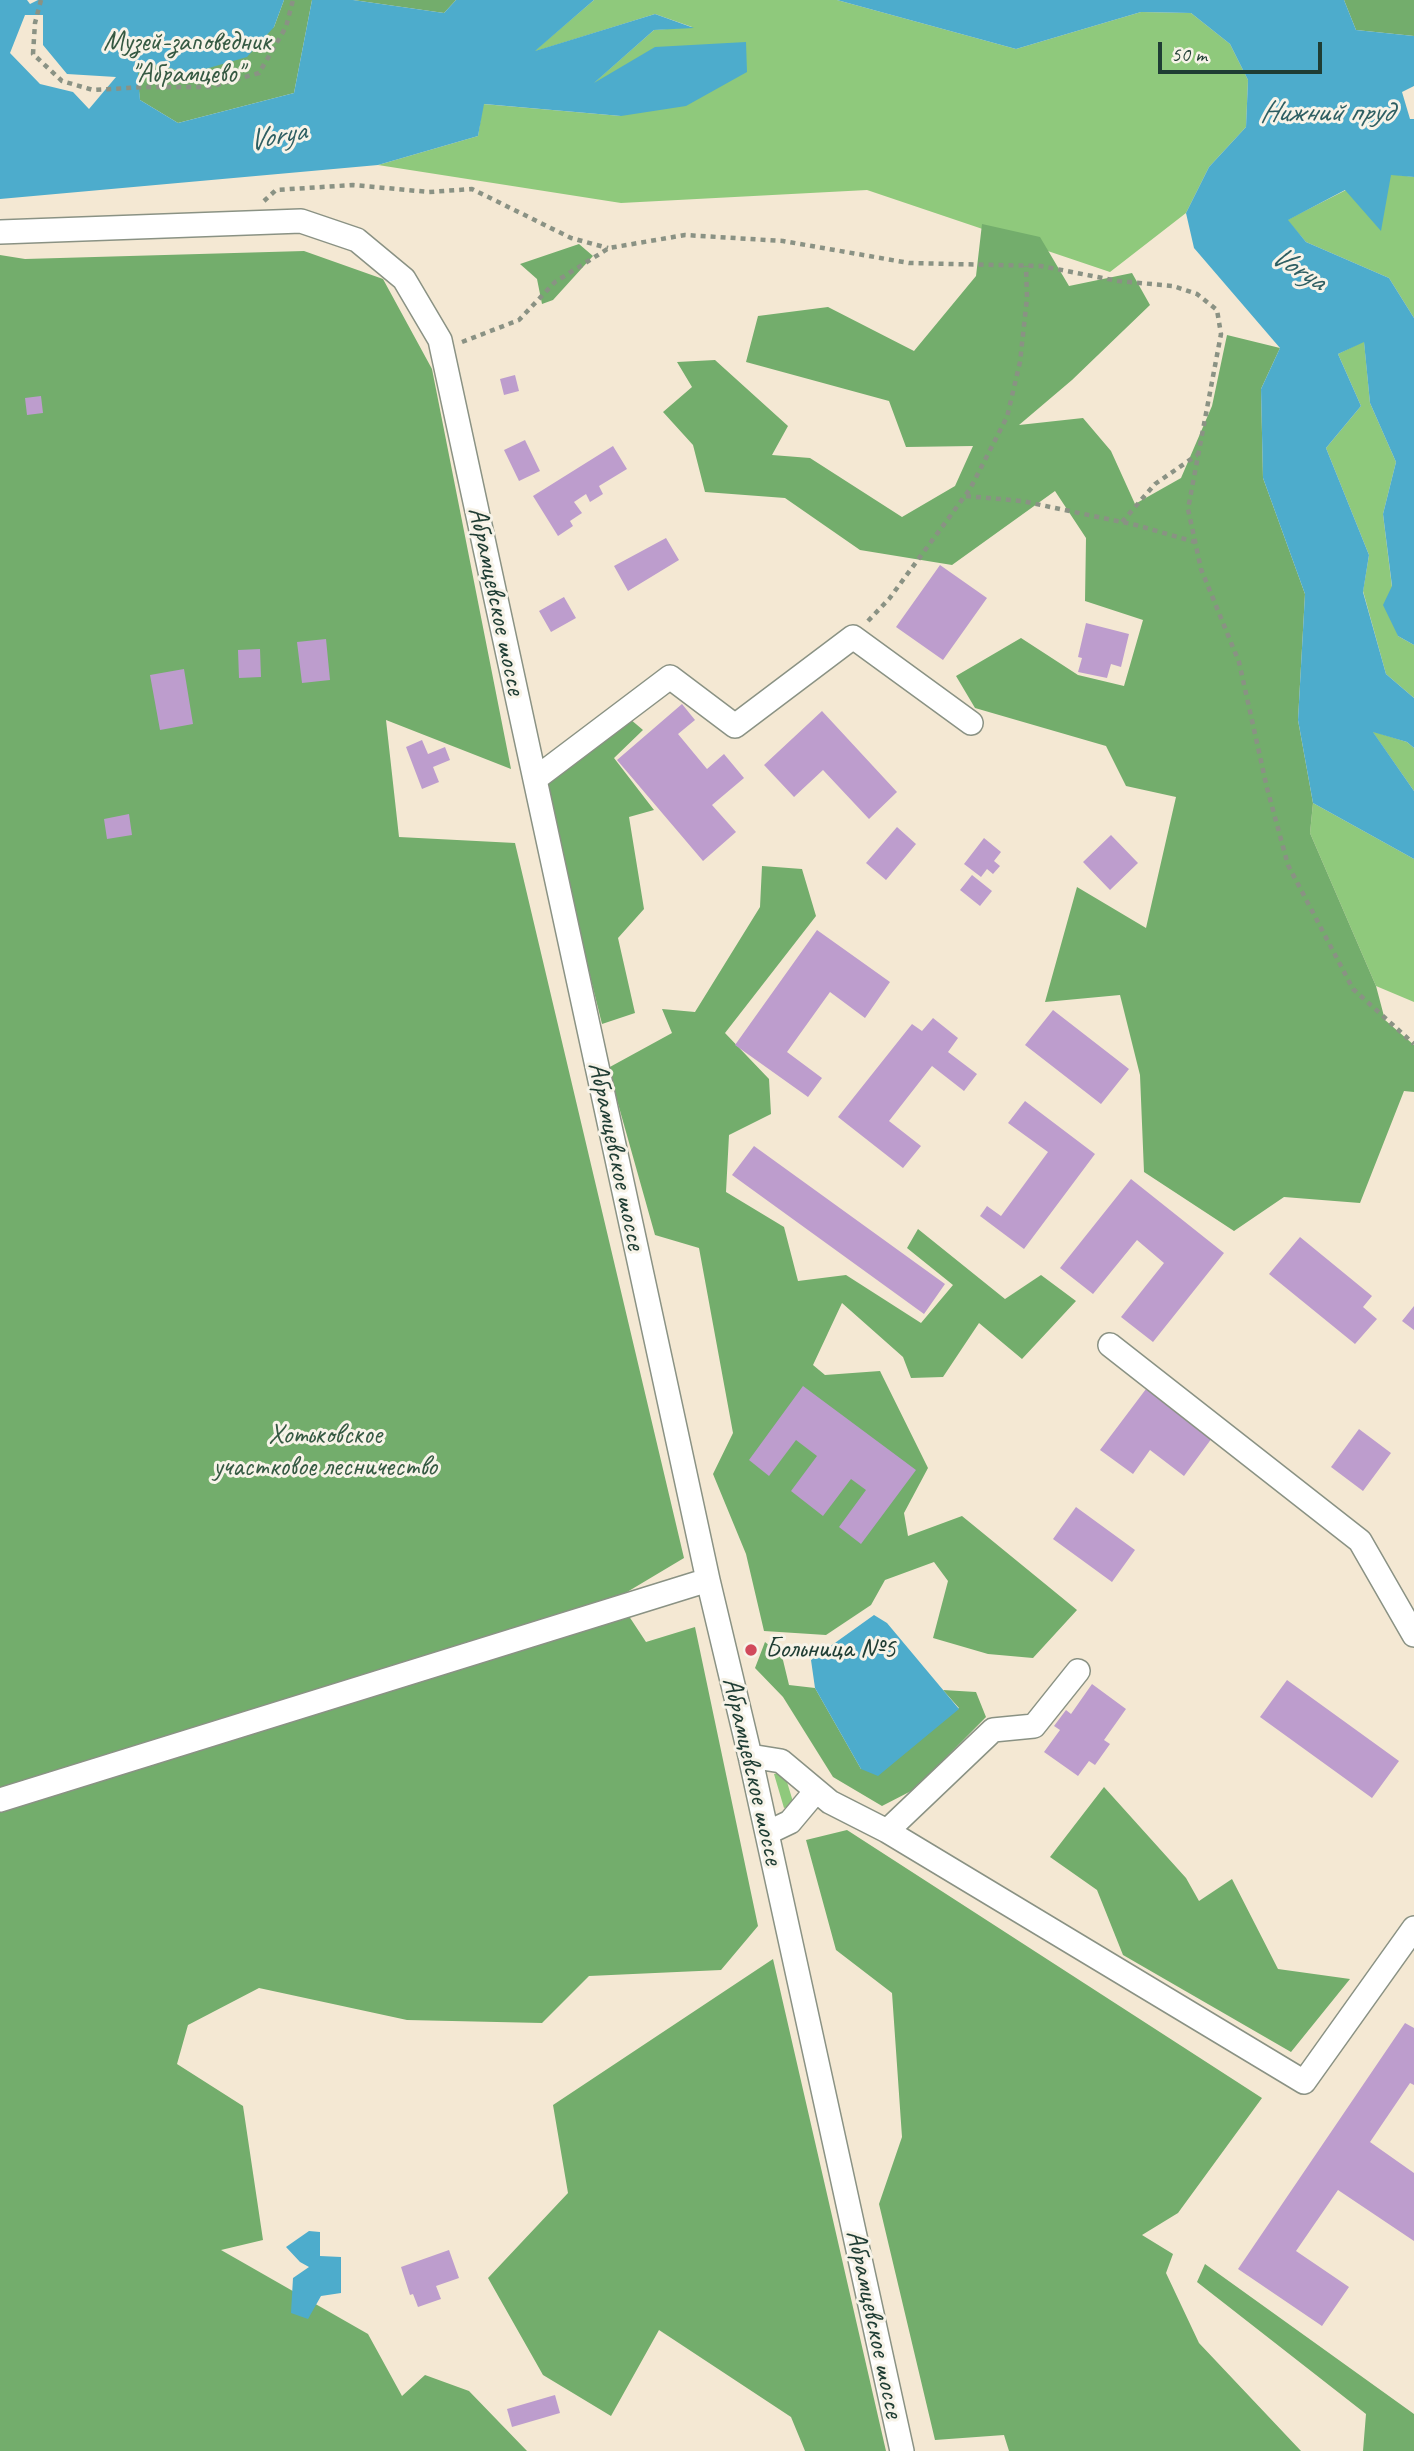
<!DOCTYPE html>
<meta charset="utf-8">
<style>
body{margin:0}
#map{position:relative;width:1414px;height:2451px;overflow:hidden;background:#f4e8d3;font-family:Caveat,sans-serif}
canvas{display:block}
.scale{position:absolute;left:1158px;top:42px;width:164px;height:32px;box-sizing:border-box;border:4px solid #1f3d34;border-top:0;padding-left:9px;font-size:21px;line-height:24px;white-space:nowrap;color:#1f3d34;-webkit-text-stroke:5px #f7f3e8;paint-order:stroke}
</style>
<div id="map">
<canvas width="1414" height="2451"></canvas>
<div class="scale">50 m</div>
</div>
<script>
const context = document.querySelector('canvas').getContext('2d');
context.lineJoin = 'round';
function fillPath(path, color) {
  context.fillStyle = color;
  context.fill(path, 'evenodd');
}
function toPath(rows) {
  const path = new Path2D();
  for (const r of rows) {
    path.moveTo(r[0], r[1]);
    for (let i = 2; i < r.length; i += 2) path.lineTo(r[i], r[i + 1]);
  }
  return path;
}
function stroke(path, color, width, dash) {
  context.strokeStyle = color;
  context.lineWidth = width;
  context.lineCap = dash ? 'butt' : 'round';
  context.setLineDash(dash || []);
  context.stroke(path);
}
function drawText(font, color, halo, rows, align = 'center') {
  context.font = font + ' Caveat,sans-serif';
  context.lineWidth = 6;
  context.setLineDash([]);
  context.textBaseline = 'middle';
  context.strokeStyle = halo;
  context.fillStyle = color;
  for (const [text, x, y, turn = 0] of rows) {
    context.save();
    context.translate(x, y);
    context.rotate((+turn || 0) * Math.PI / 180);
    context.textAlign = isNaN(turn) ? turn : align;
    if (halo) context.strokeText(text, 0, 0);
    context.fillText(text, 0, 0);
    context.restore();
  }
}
const green = toPath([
 [594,0,837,0,1016,49,1141,12,1191,13,1230,44,1248,80,1246,127,1209,167,1186,213,1110,272,867,190,621,203,378,165,478,136,483,104,621,116,589,87,654,30,692,27,655,14,533,52],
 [1391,174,1414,177,1414,318,1389,278,1306,242,1287,220,1346,190],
 [1364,341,1370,403,1396,462,1383,514,1398,636,1414,645,1414,698,1386,674,1363,591,1369,555,1326,448,1361,406,1338,354],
 [1372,731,1407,742,1414,748,1414,791],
 [1313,803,1414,859,1414,1002,1376,986,1310,833],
 [784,1772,794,1805,784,1808,774,1774]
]);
const forest = toPath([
 [284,0,312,0,294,93,178,123,140,100,137,73,158,64,188,74,274,27],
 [353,0,456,0,444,13],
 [1344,0,1414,0,1414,36,1356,30],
 [982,224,1040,237,1069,286,1132,273,1150,305,1072,380,1019,425,1083,418,1111,451,1135,504,1181,478,1212,406,1227,335,1280,348,1261,389,1263,478,1305,594,1298,720,1313,803,1310,833,1376,986,1385,1020,1414,1045,1414,1092,1404,1091,1360,1203,1284,1197,1234,1231,1144,1172,1140,1075,1120,995,1045,1002,1077,887,1146,928,1176,797,1126,786,1106,746,975,708,956,676,1021,638,1078,675,1124,686,1143,620,1085,601,1086,538,1055,491,952,565,860,550,785,498,705,492,693,445,663,412,692,387,677,362,715,360,788,426,772,455,810,458,902,517,955,486,973,446,906,447,889,401,746,362,758,316,828,307,914,351,976,276],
 [579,244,593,256,553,300,542,304,537,279,520,264],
 [304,251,383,279,432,369,511,769,386,720,399,837,515,843,684,1558,617,1598,646,1642,695,1627,758,1926,721,1970,589,1976,542,2023,407,2020,259,1988,188,2025,177,2064,243,2106,263,2240,221,2250,368,2334,402,2396,425,2375,469,2391,527,2451,0,2451,0,255,25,259],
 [630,719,643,730,614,758,654,810,629,817,644,909,618,938,635,1013,602,1024,543,787],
 [762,866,802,869,816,916,725,1033,769,1079,771,1114,729,1135,726,1192,784,1227,798,1281,846,1275,921,1323,953,1285,907,1248,918,1229,1005,1299,1041,1275,1076,1301,1022,1359,979,1323,943,1377,911,1378,903,1357,842,1303,813,1365,825,1375,880,1371,928,1468,904,1513,908,1536,962,1516,1077,1610,1033,1658,988,1654,933,1638,948,1581,934,1562,885,1580,871,1605,826,1635,764,1631,746,1554,713,1474,733,1433,699,1248,655,1235,608,1068,672,1033,662,1009,695,1012,760,907],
 [765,1642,782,1656,789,1685,815,1688,861,1769,959,1708,943,1690,976,1692,986,1717,915,1789,882,1806,833,1777,783,1697,755,1668],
 [1104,1787,1186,1878,1199,1901,1232,1879,1278,1969,1350,1979,1291,2052,1123,1955,1097,1890,1050,1857],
 [847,1830,1262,2098,1178,2213,1142,2235,1173,2254,1166,2273,1199,2343,1301,2451,1009,2451,1004,2435,935,2440,879,2204,902,2137,892,1993,836,1950,806,1840],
 [773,1959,886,2451,805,2451,791,2417,659,2330,611,2416,543,2375,488,2278,568,2193,553,2105],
 [1205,2264,1414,2414,1414,2451,1363,2451,1366,2414,1197,2282]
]);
const water = toPath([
 [0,0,27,0,30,4,38,0,284,0,274,27,247,57,188,74,158,64,138,73,140,100,178,123,294,93,312,0,353,0,444,13,456,0,594,0,535,51,655,14,694,28,654,30,594,83,655,47,746,42,747,72,686,106,621,116,484,104,478,136,378,165,0,199],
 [25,15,43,15,43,45,67,74,116,77,89,109,73,92,40,84,10,53],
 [837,0,1344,0,1356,30,1414,36,1414,86,1402,92,1410,119,1414,119,1414,177,1391,175,1381,231,1345,190,1288,220,1306,242,1389,278,1414,318,1414,645,1398,636,1383,605,1392,586,1383,514,1396,462,1370,403,1364,342,1338,354,1361,406,1326,448,1369,555,1363,592,1386,674,1414,698,1414,748,1407,742,1373,732,1414,791,1414,859,1313,803,1298,720,1305,594,1263,478,1261,389,1280,348,1194,248,1186,213,1209,167,1246,127,1248,80,1230,44,1191,13,1141,12,1016,49],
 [874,1615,887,1623,959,1709,878,1776,861,1769,815,1688,811,1660],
 [309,2231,320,2232,320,2256,341,2257,341,2293,321,2296,308,2319,291,2313,293,2278,309,2267,300,2262,286,2247]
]);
const building = toPath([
 [515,375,519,391,504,395,500,379],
 [41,396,43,413,27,415,25,398],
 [525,440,540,471,519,481,504,450],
 [613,446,627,469,599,486,603,494,590,502,586,494,574,502,582,513,570,521,573,526,558,536,533,496],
 [666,538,679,560,628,591,614,566],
 [940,565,987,598,943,660,896,627],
 [564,597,576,618,551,632,539,611],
 [1086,623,1129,634,1121,667,1111,664,1107,678,1078,672,1082,658,1078,657],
 [326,639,330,680,302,683,297,642],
 [260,649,261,677,239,678,238,650],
 [184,669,193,724,160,730,150,675],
 [682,704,695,720,678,734,707,769,724,754,744,778,712,805,736,832,703,861,617,760],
 [822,711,897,792,869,819,823,770,794,797,764,765],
 [422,740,428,754,445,747,450,760,433,767,439,782,422,789,406,747],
 [129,814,132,835,107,839,104,819],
 [897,827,916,844,886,880,866,863],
 [1111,835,1138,863,1110,890,1083,862],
 [984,838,1001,852,994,861,1000,866,993,874,987,869,981,877,964,864],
 [972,875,992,891,980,906,960,890],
 [817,930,890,982,865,1018,830,992,787,1052,822,1078,808,1097,735,1045],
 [1053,1010,1129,1069,1101,1104,1025,1045],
 [933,1018,958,1038,948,1052,977,1074,964,1091,932,1066,889,1121,921,1146,903,1168,838,1117,912,1024,922,1031],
 [1025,1101,1095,1154,1024,1249,980,1216,987,1206,1001,1216,1048,1152,1008,1123],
 [754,1146,945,1284,924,1314,732,1175],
 [1131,1179,1224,1253,1153,1342,1121,1317,1164,1263,1137,1240,1093,1294,1060,1268],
 [1300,1237,1372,1296,1363,1307,1377,1319,1355,1344,1269,1274],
 [1414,1306,1414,1330,1402,1321],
 [803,1386,916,1470,861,1544,839,1527,866,1490,851,1479,823,1516,791,1491,817,1456,796,1440,769,1476,749,1460],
 [1146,1389,1212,1438,1184,1476,1150,1450,1133,1474,1100,1450],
 [1359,1429,1391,1453,1363,1491,1331,1467],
 [1076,1507,1135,1550,1112,1582,1053,1539],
 [1287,1680,1399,1761,1372,1798,1260,1717],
 [1092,1684,1126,1709,1104,1740,1110,1744,1095,1765,1089,1761,1078,1776,1044,1752,1060,1730,1054,1726,1066,1710,1071,1714],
 [1405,2023,1414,2028,1414,2085,1410,2083,1370,2142,1414,2173,1414,2241,1338,2190,1296,2251,1349,2287,1322,2326,1238,2269],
 [449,2250,459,2278,436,2286,441,2299,418,2307,413,2294,410,2295,401,2267],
 [555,2395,560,2413,512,2427,507,2409]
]);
const path = toPath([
 [41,0,35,23,33,54,62,81,93,90,145,87,210,87,259,73,286,27,293,0],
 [264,201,276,190,353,185,429,192,472,189,571,238,608,248],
 [462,342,519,320,555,282,609,248,685,235,783,241,909,263,1041,266,1118,281,1173,286,1197,294,1217,310,1221,334,1188,509,1201,569,1239,662,1267,788,1288,865,1353,989,1414,1044],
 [966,496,1022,501,1136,525,1195,542],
 [1122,522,1155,484,1197,455],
 [868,621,889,599,970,489,1007,417,1020,362,1027,298,1026,266]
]);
const minor = toPath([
 [0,232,301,221,357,240,404,279,440,340,708,1580,750,1756,902,2451],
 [535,779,670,677,735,726,853,637,971,723],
 [1110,1345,1360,1541,1414,1635],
 [750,1756,781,1761,830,1802,887,1831,1304,2082,1414,1928],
 [0,1800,708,1580],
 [887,1831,993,1730,1034,1726,1078,1671],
 [767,1833,790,1822,816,1791]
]);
const markers = [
 [751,1650,7,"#d1495b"]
];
const parkNames = [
 ["Музей-заповедник",187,43],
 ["\"Абрамцево\"",187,75],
 ["Хотьковское",325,1436],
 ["участковое лесничество",325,1468]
];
const streetNames = [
 ["Абрамцевское шоссе",496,601,78],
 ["Абрамцевское шоссе",616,1156,78],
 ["Абрамцевское шоссе",752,1771,77],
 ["Абрамцевское шоссе",874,2324,78]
];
const poiNames = [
 ["Больница №5",765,1650]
];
const waterNames = [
 ["Нижний пруд",1326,113],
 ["Vorya",277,137,-11],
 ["Vorya",1298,269,32]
];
fillPath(green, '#8fc97c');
fillPath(forest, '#73ad6c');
fillPath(water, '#4daccc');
fillPath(building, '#bd9dcd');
stroke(minor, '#8a9284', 26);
stroke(path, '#8a9284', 4.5, [5, 5]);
stroke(minor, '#fff', 23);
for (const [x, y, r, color] of markers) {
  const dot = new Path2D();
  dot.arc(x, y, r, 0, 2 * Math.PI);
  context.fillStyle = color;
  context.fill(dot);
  stroke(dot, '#f7f3e8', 2.5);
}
drawText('28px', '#355942', '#f7f3e8', parkNames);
drawText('28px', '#1f3d34', '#f7f3e8', streetNames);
drawText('28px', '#1f3d34', '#f7f3e8', poiNames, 'left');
drawText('italic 30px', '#2d5e62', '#f7f3e8', waterNames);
</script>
